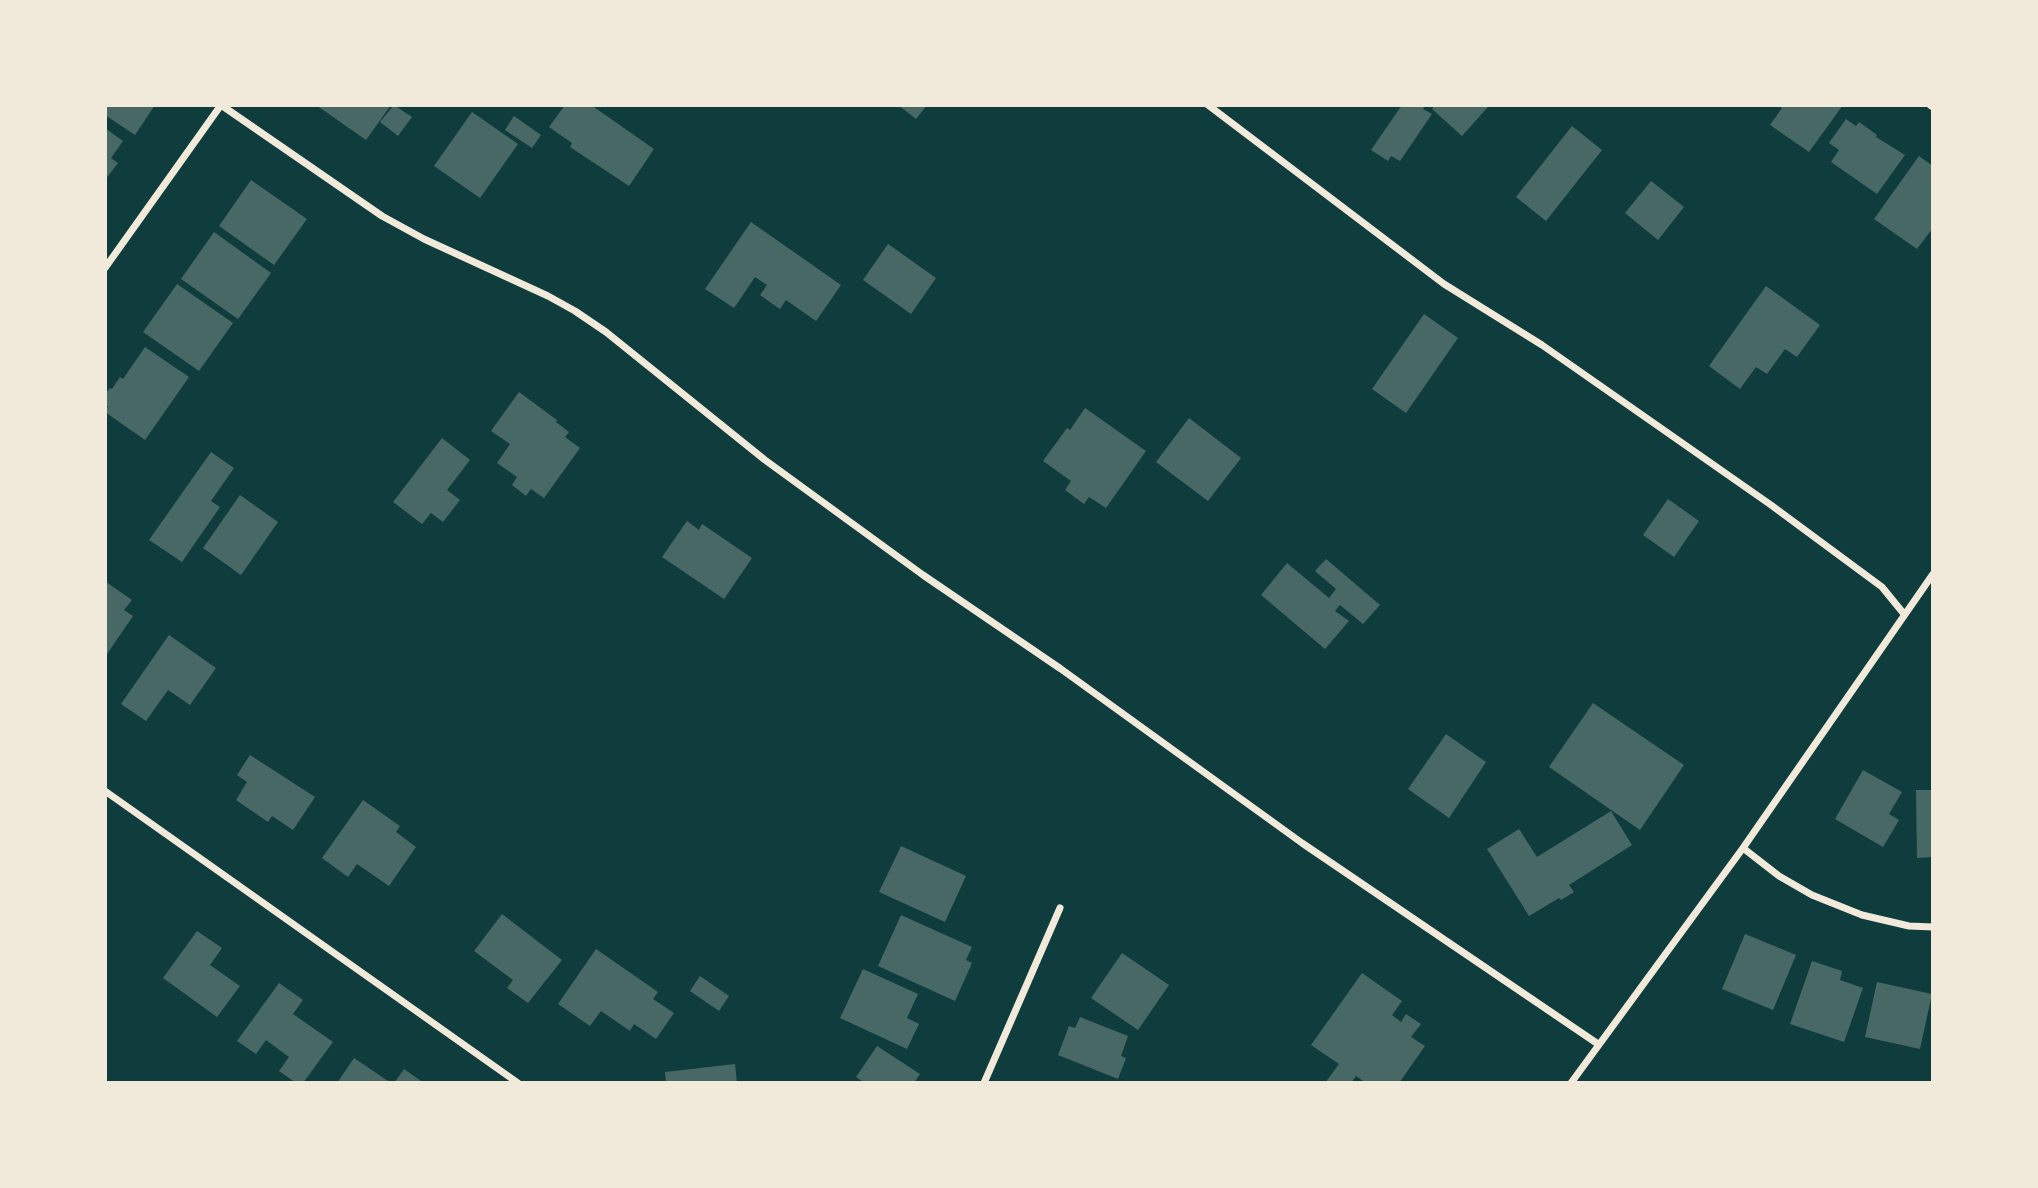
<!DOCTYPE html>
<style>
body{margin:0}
#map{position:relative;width:2038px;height:1188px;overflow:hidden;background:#0f3d3e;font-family:"Alegreya Sans",sans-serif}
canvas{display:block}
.frame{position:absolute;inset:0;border:107px solid #f1e9da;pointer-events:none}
</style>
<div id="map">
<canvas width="2038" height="1188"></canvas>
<div class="frame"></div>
</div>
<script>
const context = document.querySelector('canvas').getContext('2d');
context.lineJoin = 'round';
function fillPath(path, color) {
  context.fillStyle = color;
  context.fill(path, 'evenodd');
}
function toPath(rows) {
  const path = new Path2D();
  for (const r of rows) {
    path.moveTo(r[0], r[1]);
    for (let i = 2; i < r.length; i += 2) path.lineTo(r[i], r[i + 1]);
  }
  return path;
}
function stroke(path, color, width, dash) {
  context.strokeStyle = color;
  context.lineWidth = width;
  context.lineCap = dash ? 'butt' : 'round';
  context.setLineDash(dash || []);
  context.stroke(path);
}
const building = toPath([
 [105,105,155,105,135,135,105,115],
 [316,105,391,105,366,140],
 [394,105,412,117,398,136,380,122],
 [565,105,591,105,654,149,629,186,570,147,572,143,549,127],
 [898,105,927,105,916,119],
 [1402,105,1426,105,1423,109,1432,114,1400,161,1391,156,1388,161,1371,150],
 [1435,105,1487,105,1488,107,1462,136,1432,109],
 [1777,105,1843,105,1809,152,1770,125,1782,108],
 [472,112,518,144,480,198,434,166],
 [514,116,541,135,532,148,505,130],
 [1846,119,1856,126,1859,122,1877,135,1876,137,1905,155,1877,194,1831,162,1839,150,1829,143],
 [1572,126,1602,150,1546,221,1516,197],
 [105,128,123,141,111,158,118,163,105,180],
 [1919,156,1933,166,1933,228,1917,249,1874,219],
 [251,180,307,219,274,265,219,226],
 [1651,181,1684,207,1658,240,1625,213],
 [751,222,841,285,816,321,786,300,780,309,760,295,767,285,755,277,734,308,705,289],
 [214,232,271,273,238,319,181,279],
 [888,244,936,278,911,314,863,280],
 [177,284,233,323,199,371,143,332],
 [1766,286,1820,325,1797,357,1785,349,1767,374,1756,367,1740,389,1709,366],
 [1424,314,1458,338,1406,413,1372,389],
 [145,347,189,377,145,440,105,412,108,406,105,404,105,394,110,388,112,389,120,377,123,379],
 [519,392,557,420,556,422,569,432,565,437,580,448,544,498,531,489,526,496,512,485,517,477,497,463,510,444,491,431],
 [1085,408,1146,451,1106,508,1089,497,1084,504,1065,490,1071,481,1043,461,1067,428,1070,430],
 [1189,418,1241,458,1208,501,1156,462],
 [442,438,470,460,447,490,460,500,443,522,431,513,422,524,393,502],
 [211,452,234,468,211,501,220,507,182,562,149,540],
 [240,495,278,522,241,575,203,548],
 [1668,499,1699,521,1674,557,1643,535],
 [687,521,699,530,702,524,752,558,724,599,662,557],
 [1326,559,1380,605,1363,624,1340,605,1335,611,1349,621,1325,649,1261,595,1287,563,1329,598,1336,589,1315,571],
 [106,582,132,600,124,610,133,616,105,657],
 [169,635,216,668,190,705,168,690,146,721,121,704],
 [1593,703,1684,765,1640,830,1549,767],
 [1446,734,1486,762,1449,818,1408,789],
 [250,755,315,797,293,830,272,816,268,822,236,800,247,782,237,775],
 [1863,770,1902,792,1889,814,1899,820,1883,847,1835,819],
 [1916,790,1933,790,1933,857,1917,858],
 [363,800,400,826,396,832,416,847,389,886,357,864,348,877,322,858],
 [1611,811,1632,845,1569,885,1574,892,1561,900,1559,898,1529,916,1487,849,1519,829,1537,857],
 [901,846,966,876,945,922,879,892],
 [502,914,562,960,528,1003,507,988,513,980,474,951],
 [901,915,972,947,966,960,972,963,955,1001,878,966],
 [197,931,222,948,210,965,240,986,217,1017,163,978],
 [1745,934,1796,955,1773,1010,1722,989],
 [596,949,658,992,653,999,674,1013,656,1039,634,1024,630,1031,601,1011,590,1026,558,1004],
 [1122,953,1169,985,1138,1030,1091,998],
 [1812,961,1842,971,1840,980,1863,988,1844,1042,1790,1024],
 [863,969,918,994,907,1018,919,1024,907,1049,840,1018],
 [1362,973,1402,1001,1392,1015,1401,1022,1406,1014,1421,1024,1411,1037,1425,1046,1399,1083,1366,1083,1356,1076,1351,1083,1325,1083,1339,1064,1311,1045],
 [700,976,729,996,719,1011,690,991],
 [1877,982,1932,994,1920,1049,1865,1037],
 [279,983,303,1000,293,1014,333,1042,303,1083,296,1083,279,1071,289,1057,266,1040,256,1054,237,1041],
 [1080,1017,1128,1036,1121,1056,1126,1058,1118,1079,1058,1055,1069,1026,1075,1028],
 [877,1046,920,1074,914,1083,861,1083,862,1081,856,1077],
 [354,1058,391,1083,337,1083],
 [735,1064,737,1083,666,1083,665,1072],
 [404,1069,424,1083,394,1083]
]);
const minor = toPath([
 [221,105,382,216,424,239,548,296,575,311,606,332,765,460,923,575,1061,669,1302,843,1598,1044],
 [1208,105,1444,284,1542,345,1771,505,1882,587,1904,614],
 [1930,105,1933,107],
 [105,268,221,105],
 [105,791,518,1083],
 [1743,848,1779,876,1812,895,1862,915,1909,926,1933,927],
 [984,1083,1060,908],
 [1571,1083,1743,848,1933,574]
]);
fillPath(building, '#486865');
stroke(minor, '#f1e9da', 7);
</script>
